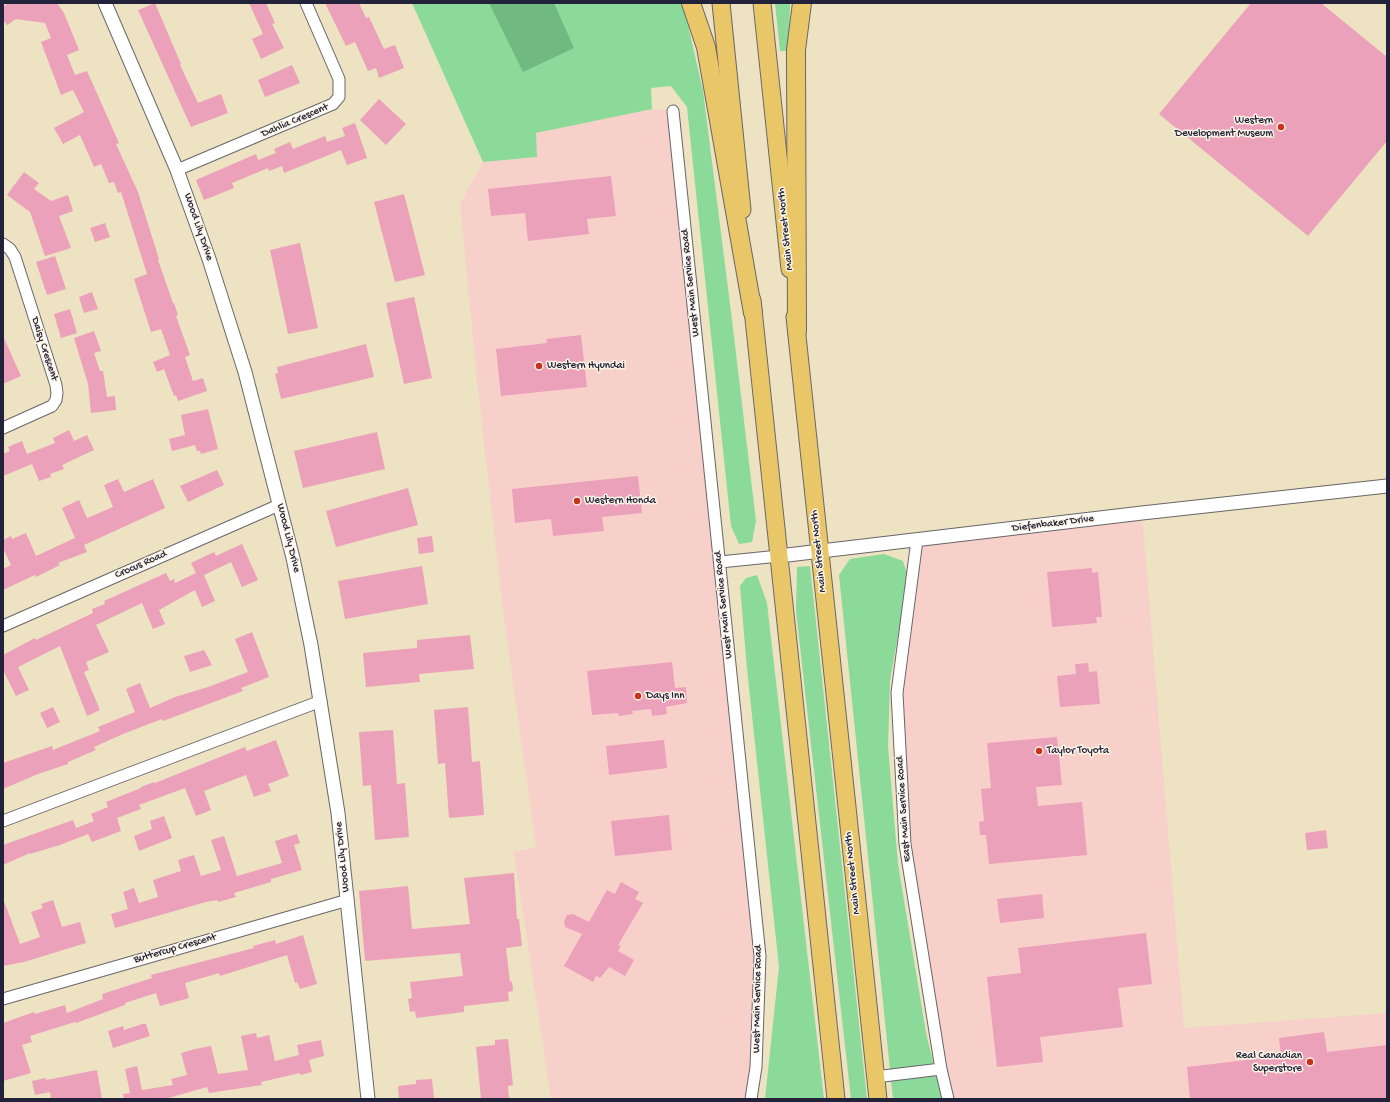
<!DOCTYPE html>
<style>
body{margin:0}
#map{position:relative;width:1390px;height:1102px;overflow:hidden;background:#ede2c1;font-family:"Gochi Hand",sans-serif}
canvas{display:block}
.frame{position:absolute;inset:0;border:4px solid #22223b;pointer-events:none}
</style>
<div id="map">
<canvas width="1390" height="1102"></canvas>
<div class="frame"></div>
</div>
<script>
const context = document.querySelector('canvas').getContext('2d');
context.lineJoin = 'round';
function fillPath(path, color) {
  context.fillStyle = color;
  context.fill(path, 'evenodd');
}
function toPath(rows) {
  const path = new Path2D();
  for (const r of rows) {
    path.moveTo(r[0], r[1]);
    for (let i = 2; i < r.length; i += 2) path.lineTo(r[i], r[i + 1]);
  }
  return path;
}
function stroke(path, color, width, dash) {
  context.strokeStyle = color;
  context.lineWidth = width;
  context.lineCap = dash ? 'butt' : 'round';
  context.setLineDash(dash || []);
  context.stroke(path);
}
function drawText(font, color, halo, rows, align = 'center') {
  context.font = font + ' "Gochi Hand",sans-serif';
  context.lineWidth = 3;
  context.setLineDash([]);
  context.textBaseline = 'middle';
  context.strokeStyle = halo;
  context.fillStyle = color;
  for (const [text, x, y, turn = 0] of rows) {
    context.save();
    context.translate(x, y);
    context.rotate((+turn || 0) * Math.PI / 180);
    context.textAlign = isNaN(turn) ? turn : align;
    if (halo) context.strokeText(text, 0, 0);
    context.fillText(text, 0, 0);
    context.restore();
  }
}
const built = toPath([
 [652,109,673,111,760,956,751,1099,551,1099,514,852,536,847,503,610,478,389,460,204,483,162,537,157,536,133],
 [1142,513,1184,1028,1387,1013,1387,1099,948,1099,905,844,897,693,917,540]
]);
const green = toPath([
 [412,3,683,3,703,91,731,312,756,521,752,542,739,544,731,526,687,107,671,86,651,88,652,109,536,133,537,157,483,162],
 [775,3,790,3,789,51,780,51],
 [884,554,903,561,908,577,890,681,888,747,898,864,926,1033,942,1099,893,1099,839,575,850,559],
 [810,566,867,1099,851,1099,796,611,797,567],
 [757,575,767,603,824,1099,765,1099,779,967,747,669,740,586,746,578]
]);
const forest = toPath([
 [489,3,554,3,574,48,523,72]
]);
const building = toPath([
 [8,3,57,3,64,13,79,50,67,55,75,75,87,71,119,143,116,144,138,192,159,259,158,260,173,303,174,303,178,315,176,316,190,355,185,357,193,381,203,378,207,391,178,401,176,395,174,396,164,369,157,372,153,362,170,355,161,329,151,332,134,279,147,274,121,192,118,193,114,182,109,183,101,164,94,167,80,135,63,144,54,128,84,112,73,90,61,95,41,42,51,38,45,23,16,19,7,25,3,20,3,7],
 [155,3,181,64,180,65,198,103,221,94,228,113,191,127,138,10],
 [249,3,266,3,275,23,272,24,284,48,261,59,252,39,263,34],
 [325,3,359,3,366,18,369,17,384,49,395,45,404,68,379,78,376,68,368,71,355,42,346,46],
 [1251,3,1321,3,1387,57,1387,141,1308,236,1159,114],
 [292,65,300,83,265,97,258,80],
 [379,99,406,124,386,145,360,120],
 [355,123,367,158,347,165,341,150,284,173,282,166,269,171,268,168,232,183,234,188,204,200,196,180,256,154,258,160,276,153,274,149,290,142,293,149,325,136,327,142,345,136,342,128],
 [24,172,39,183,34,189,51,201,68,195,73,211,59,216,71,248,45,256,30,212,7,195],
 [611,176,616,216,587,219,589,234,528,241,525,213,491,216,488,189],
 [404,194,425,275,395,282,374,202],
 [105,223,110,237,95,242,90,228],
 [300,243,318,328,288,334,270,250],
 [55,256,66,289,47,295,36,262],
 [92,292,98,309,84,313,79,297],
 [414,297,432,378,404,384,386,303],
 [70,309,77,333,61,338,54,314],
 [94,331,101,351,94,353,100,371,103,371,107,397,115,396,116,410,91,413,88,384,74,338],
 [581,335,587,387,501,396,496,349,547,343,546,339],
 [3,336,21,376,3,384],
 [366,344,374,377,281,399,275,374,278,373,277,367],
 [208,409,218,449,201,454,200,451,197,451,195,445,172,451,169,439,185,435,181,415],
 [69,430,74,441,87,435,94,450,62,465,64,469,50,474,51,477,39,481,32,464,3,476,3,454,10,451,8,447,22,441,27,454,55,443,53,438],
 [377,432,385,469,303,488,294,451],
 [217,470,224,485,188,502,180,486],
 [638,476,642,513,602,517,604,531,553,536,551,519,515,523,512,489],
 [118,479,124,492,153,479,165,508,84,545,87,552,58,563,60,565,36,577,35,575,3,590,3,569,11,565,3,548,3,540,11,536,12,539,26,533,36,556,75,538,62,508,79,500,87,518,113,507,104,485],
 [408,488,418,525,336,547,326,511],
 [432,536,434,552,419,554,417,538],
 [242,544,258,580,242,587,231,562,204,575,215,601,202,607,195,590,159,610,165,624,153,629,142,603,96,625,109,652,86,662,89,670,84,672,100,710,87,716,60,646,18,667,29,690,16,696,3,670,3,655,35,638,36,640,93,613,92,609,105,604,104,601,166,573,170,581,174,579,175,583,196,573,191,563,214,552,216,556],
 [422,566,428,604,345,619,338,581],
 [1092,568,1092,573,1098,572,1102,617,1096,617,1097,623,1052,627,1047,572],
 [252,632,269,677,241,688,243,691,163,721,162,719,123,734,94,747,96,750,68,762,68,764,38,774,3,789,3,763,52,746,53,750,100,731,98,727,135,712,126,689,140,683,150,708,175,697,208,687,248,672,235,639],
 [470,635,474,669,419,674,420,682,366,687,363,653,417,648,417,640],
 [204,650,212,665,190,672,184,656],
 [672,662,675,688,686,687,687,703,666,707,667,714,652,716,651,709,632,711,633,714,619,716,618,713,592,715,587,671],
 [1088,663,1089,672,1097,671,1100,704,1060,707,1057,676,1076,674,1075,664],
 [53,707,60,722,47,728,40,713],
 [468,707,472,762,480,761,484,815,449,818,445,763,438,764,434,710],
 [393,730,397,784,405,783,409,837,375,840,371,785,363,786,359,732],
 [1057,737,1062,785,1036,787,1038,806,1082,802,1087,855,989,864,986,835,980,835,979,822,984,821,981,789,991,788,987,743],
 [276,740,289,776,268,784,271,791,254,797,246,775,204,791,211,810,196,816,185,788,139,805,141,809,117,818,121,831,92,842,88,834,60,845,30,854,30,853,3,865,3,845,73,820,76,828,94,821,91,814,108,807,106,802,141,788,141,787,154,782,155,783,245,747,247,751],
 [664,740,667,768,609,775,606,746],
 [669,815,672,850,615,856,611,821],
 [164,816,172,838,139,851,134,836,152,829,150,821],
 [1326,830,1328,848,1307,850,1305,833],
 [297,834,300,843,294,845,302,870,271,879,271,882,234,893,236,897,218,902,217,900,206,902,115,928,111,914,128,909,123,892,134,888,139,903,158,897,153,880,181,871,178,860,194,855,201,876,221,870,211,840,224,836,237,876,282,863,275,841],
 [514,873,517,919,519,919,522,946,506,948,510,982,512,981,513,991,508,992,509,1001,464,1006,464,1012,416,1018,415,1011,410,1012,408,999,412,998,410,982,463,976,460,953,365,961,359,891,408,886,412,929,470,924,464,878],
 [621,882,639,892,635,899,643,903,618,945,621,946,618,951,634,960,625,976,609,967,600,978,596,976,593,982,564,966,582,934,565,927,564,921,567,915,573,914,589,922,607,890,615,894],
 [1042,894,1044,918,1000,923,997,899],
 [53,900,62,927,80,922,86,943,24,962,3,966,3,901,4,901,20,944,40,937,31,912,43,908,41,904],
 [1146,933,1152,984,1118,988,1123,1027,1040,1037,1043,1062,997,1067,987,977,1021,973,1018,948],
 [303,935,317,984,300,989,297,982,295,983,287,955,220,976,219,973,185,983,189,998,160,1006,156,993,125,1003,125,1005,76,1023,75,1022,30,1036,32,1042,22,1045,31,1073,3,1081,3,1023,34,1012,35,1014,65,1005,67,1013,103,999,102,994,152,978,151,975,254,948,253,946,275,940,276,944],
 [142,1024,146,1024,150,1036,113,1048,108,1031,123,1026,124,1030],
 [1324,1032,1327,1052,1387,1045,1387,1099,1190,1099,1187,1067,1281,1056,1279,1038],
 [256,1033,257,1038,269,1035,275,1061,299,1055,297,1045,321,1040,324,1056,309,1060,312,1072,300,1075,300,1073,261,1082,262,1085,209,1093,207,1087,165,1099,124,1099,123,1094,130,1093,125,1069,137,1066,142,1090,173,1085,171,1079,187,1075,181,1053,195,1049,211,1046,218,1074,248,1070,241,1036],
 [508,1039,513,1085,508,1086,509,1099,481,1099,476,1047,495,1045,495,1040],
 [97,1070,102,1099,51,1099,50,1092,35,1095,32,1081,46,1078,46,1080],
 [432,1079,434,1099,399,1099,398,1086,416,1084,416,1080]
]);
const minor = toPath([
 [673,111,760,956,756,1067,751,1099],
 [177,170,333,104,339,97,339,79,306,3],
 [3,244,10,249,15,257,56,385,57,393,56,400,52,406,3,428],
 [917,540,897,693,905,844,941,1069,948,1099],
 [720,562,779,556],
 [3,626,279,505],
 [3,821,321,701],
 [3,999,348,900],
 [875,1077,941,1069]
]);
const tertiary = toPath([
 [105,3,177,170,209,259,245,372,293,558,311,645,338,813,368,1099],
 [779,556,1142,513,1387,486]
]);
const primary = toPath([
 [721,3,742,210],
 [762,3,790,269],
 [752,300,836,1099],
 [795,317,878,1099]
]);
const trunk = toPath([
 [691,3,706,47,753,313],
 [797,331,796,50,802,3]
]);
const markers = [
 [1281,127,4,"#c8321e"],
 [539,366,4,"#c8321e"],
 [577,501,4,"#c8321e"],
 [638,696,4,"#c8321e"],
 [1039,751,4,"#c8321e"],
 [1310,1062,4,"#c8321e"]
];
const streetNames = [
 ["Dahlia Crescent",295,121,-23],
 ["Wood Lily Drive",198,227,71],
 ["Main Street North",786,229,-96],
 ["West Main Service Road",691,283,-96],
 ["Daisy Crescent",44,349,72],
 ["Diefenbaker Drive",1053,524,-7],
 ["Wood Lily Drive",288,538,76],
 ["Main Street North",819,551,-96],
 ["Crocus Road",141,565,-24],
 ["West Main Service Road",724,605,-96],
 ["East Main Service Road",904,809,-94],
 ["Wood Lily Drive",343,857,-96],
 ["Main Street North",853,873,-96],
 ["Buttercup Crescent",175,949,-16],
 ["West Main Service Road",758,999,-89]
];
const poiNames = [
 ["Western",1273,121,"right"],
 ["Development Museum",1273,134,"right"],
 ["Western Hyundai",547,366],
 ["Western Honda",585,501],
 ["Days Inn",646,696],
 ["Taylor Toyota",1047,751],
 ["Real Canadian",1302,1056,"right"],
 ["Superstore",1302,1069,"right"]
];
fillPath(built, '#f7d0c9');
fillPath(green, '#8bda99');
fillPath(forest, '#70ba81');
fillPath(building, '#eca1bb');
stroke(minor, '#69656a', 13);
stroke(tertiary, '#69656a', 15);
stroke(primary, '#69656a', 19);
stroke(trunk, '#69656a', 20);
stroke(minor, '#fff', 11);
stroke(tertiary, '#fff', 13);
stroke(primary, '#e9c769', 17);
stroke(trunk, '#e9c769', 18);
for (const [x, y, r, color] of markers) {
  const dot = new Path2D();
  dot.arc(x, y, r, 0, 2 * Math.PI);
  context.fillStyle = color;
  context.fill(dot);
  stroke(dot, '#fcf5e5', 1.5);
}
drawText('11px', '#22223b', '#fcf5e5', streetNames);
drawText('11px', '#22223b', '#fcf5e5', poiNames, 'left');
</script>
